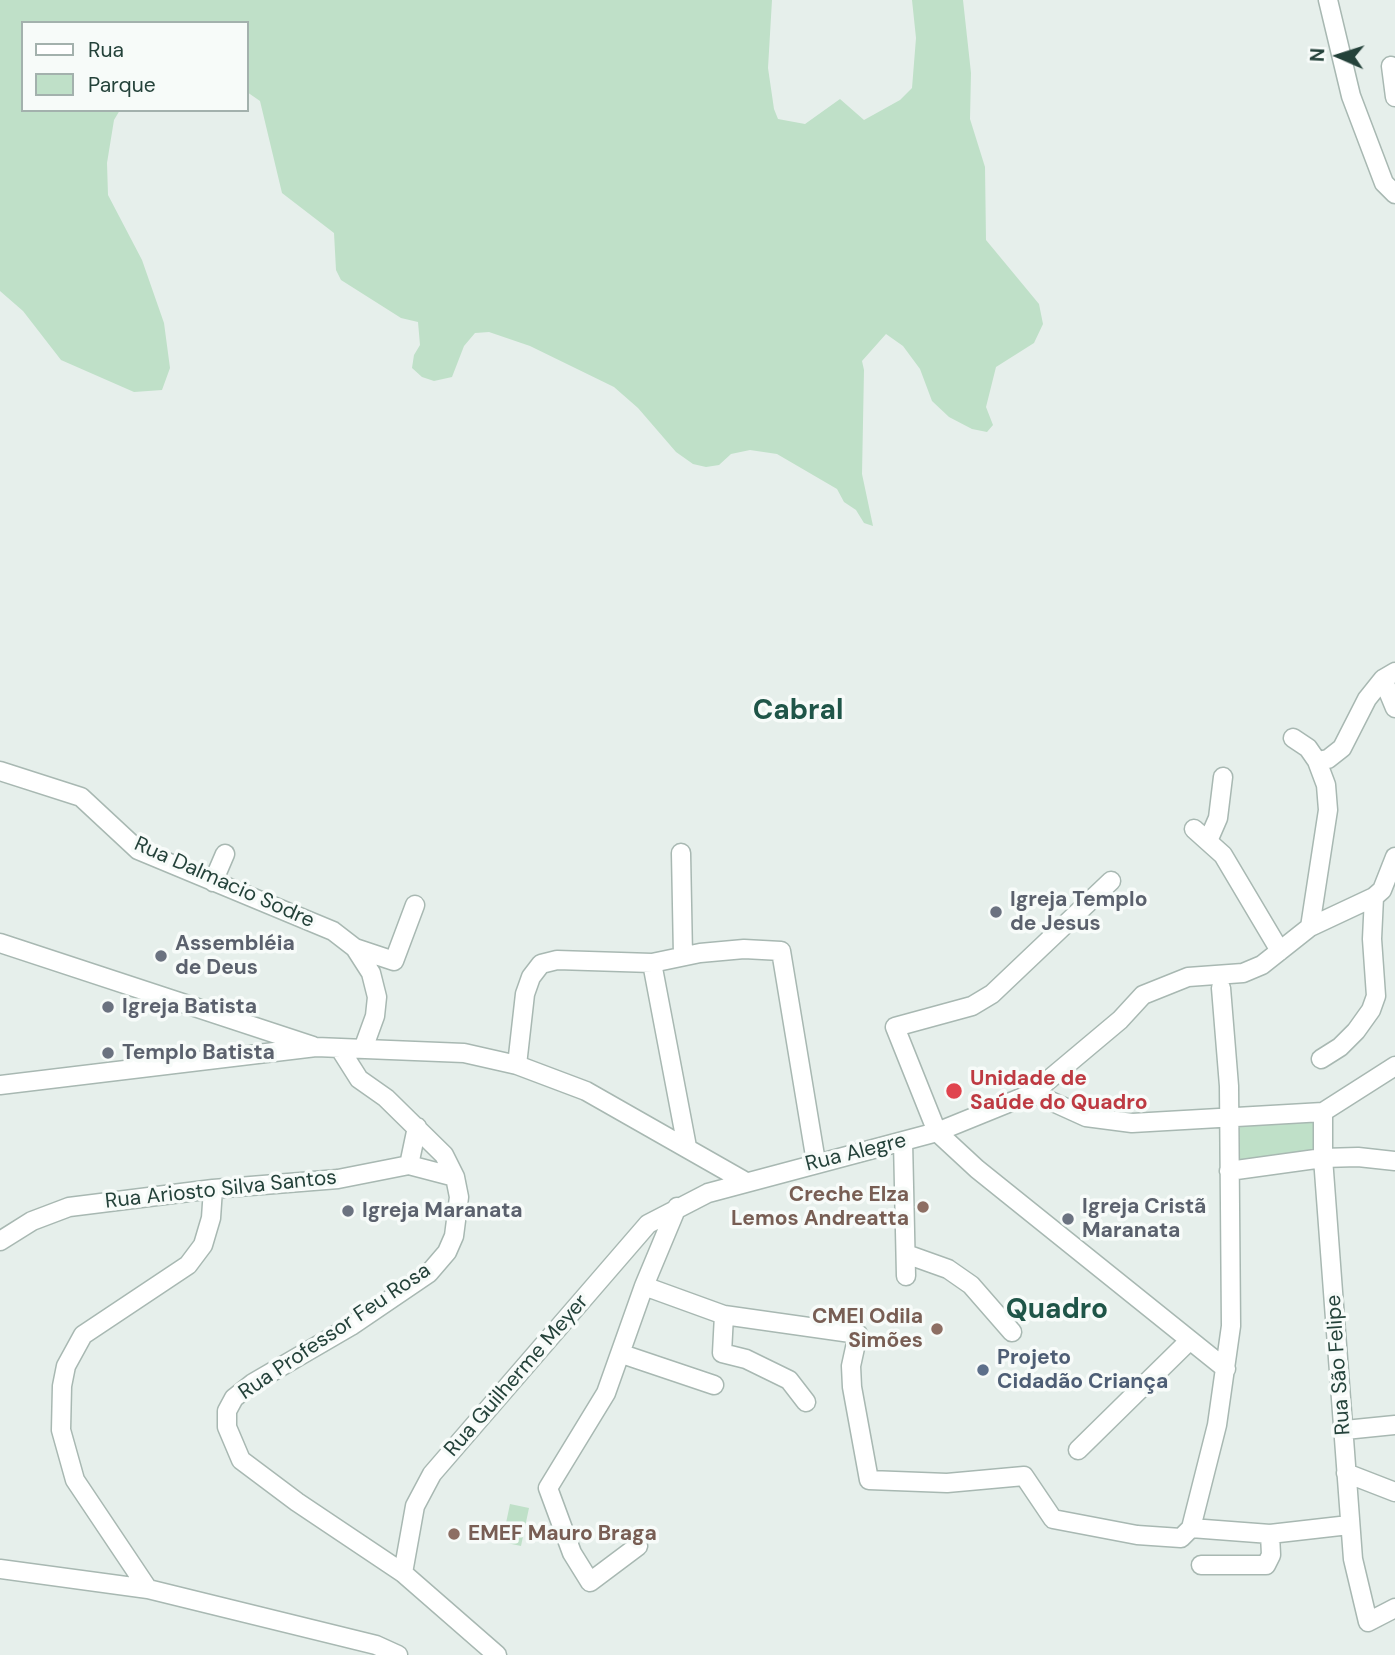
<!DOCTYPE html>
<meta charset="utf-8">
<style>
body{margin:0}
#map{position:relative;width:1395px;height:1655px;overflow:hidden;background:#e6efeb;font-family:"DM Sans",sans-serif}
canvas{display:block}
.legend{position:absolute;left:21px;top:21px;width:228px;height:91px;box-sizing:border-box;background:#f7fbf9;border:2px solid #a3b1ad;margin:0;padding:9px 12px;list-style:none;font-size:21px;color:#24423a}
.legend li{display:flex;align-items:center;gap:14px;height:35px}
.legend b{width:35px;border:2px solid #a3b1ad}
.north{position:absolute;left:1304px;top:21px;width:70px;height:70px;-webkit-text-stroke:5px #f7fbf9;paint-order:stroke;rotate:273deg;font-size:19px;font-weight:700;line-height:28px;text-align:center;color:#24423a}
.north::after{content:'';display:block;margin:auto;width:24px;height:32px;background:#24423a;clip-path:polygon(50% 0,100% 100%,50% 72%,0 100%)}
</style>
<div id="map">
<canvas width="1395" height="1655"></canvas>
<ul class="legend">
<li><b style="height:9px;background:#fff"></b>Rua</li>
<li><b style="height:19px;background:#bfe0c8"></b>Parque</li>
</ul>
<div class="north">N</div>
</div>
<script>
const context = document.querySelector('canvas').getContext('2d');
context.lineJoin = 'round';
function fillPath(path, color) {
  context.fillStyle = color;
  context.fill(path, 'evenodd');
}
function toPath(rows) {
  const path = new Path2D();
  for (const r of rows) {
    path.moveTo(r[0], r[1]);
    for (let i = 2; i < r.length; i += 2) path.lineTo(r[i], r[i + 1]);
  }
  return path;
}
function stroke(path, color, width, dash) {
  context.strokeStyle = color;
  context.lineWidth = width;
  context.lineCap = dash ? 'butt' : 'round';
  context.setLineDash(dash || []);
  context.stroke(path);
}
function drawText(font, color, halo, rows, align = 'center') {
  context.font = font + ' "DM Sans",sans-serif';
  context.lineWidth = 7;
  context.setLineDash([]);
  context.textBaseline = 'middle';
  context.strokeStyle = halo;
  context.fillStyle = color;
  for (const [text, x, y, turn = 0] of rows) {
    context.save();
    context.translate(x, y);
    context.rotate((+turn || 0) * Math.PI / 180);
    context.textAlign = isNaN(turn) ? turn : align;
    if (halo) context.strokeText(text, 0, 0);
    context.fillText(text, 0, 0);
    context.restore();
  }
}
const green = toPath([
 [0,0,772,0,768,68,774,109,778,119,805,124,840,99,864,120,900,100,912,88,916,38,912,0,963,0,971,73,970,119,985,167,986,240,1039,304,1043,324,1034,343,996,367,986,407,993,425,987,432,972,429,949,417,932,401,920,369,903,346,886,334,862,361,864,370,862,474,873,526,864,523,856,510,844,502,837,489,777,454,750,450,731,454,719,465,706,467,693,464,676,452,638,408,614,387,530,346,489,332,475,333,464,346,452,377,434,381,422,377,412,368,414,355,420,345,418,322,401,318,341,280,336,270,334,233,282,193,260,101,247,92,247,23,23,23,23,110,120,110,114,120,107,163,108,195,142,260,164,323,170,368,162,390,134,392,61,360,23,311,0,291],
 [1320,1116,1319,1156,1240,1164,1239,1123],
 [510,1504,529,1508,521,1546,502,1542]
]);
const minor = toPath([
 [1328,0,1351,96,1384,183,1395,194],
 [1391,66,1395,97],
 [1395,672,1383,679,1395,708],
 [1293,738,1308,748,1317,761,1326,785,1328,810,1310,927],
 [1317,761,1328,759,1342,748,1367,699,1383,679],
 [0,771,81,797,138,850,333,931,355,948,371,973,377,997,375,1016,363,1049],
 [1194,829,1223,855,1280,951],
 [1208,841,1218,818,1223,777],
 [681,853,683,956],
 [1111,881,992,994,972,1006,895,1027,937,1132,977,1169,1226,1369],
 [213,882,225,854],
 [0,943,313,1046],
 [355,948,394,961,415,905],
 [652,963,687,1147],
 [340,1049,359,1079,386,1098,444,1155,455,1177,459,1197,454,1236,447,1252,429,1273,351,1326,253,1383,234,1398,227,1411,227,1427,241,1460,297,1502,403,1573,497,1655],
 [1321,1059,1340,1047,1356,1031,1371,1010,1376,996,1372,939,1374,897],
 [517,1065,525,994,531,977,541,964,557,960,652,963,700,953,744,949,781,951,816,1162],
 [0,1085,316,1047,464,1053,517,1065,586,1091,746,1182],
 [1033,1093,1086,1117,1132,1123,1323,1112,1395,1066],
 [1323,1112,1323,1158,1353,1559,1368,1622,1395,1608],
 [903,1141,906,1276],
 [409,1165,455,1177],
 [1229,1171,1323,1158,1358,1157,1395,1161],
 [0,1241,32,1221,69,1207,213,1189,338,1179,409,1165,417,1127],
 [906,1254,948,1269,971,1285,1012,1332],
 [644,1286,724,1315,858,1334,851,1366,852,1387,869,1480,947,1483,1024,1476,1053,1519,1137,1535,1181,1538,1191,1528,1217,1425,1231,1326,1229,1086,1221,988],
 [724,1315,722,1353,746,1359,789,1380,806,1402],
 [622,1354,714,1385],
 [1345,1430,1395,1425],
 [1078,1450,1190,1340],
 [1346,1473,1395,1492],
 [1191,1528,1270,1534,1349,1525],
 [638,1546,590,1582,572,1553,548,1488,606,1393,644,1286,677,1207],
 [1201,1565,1266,1565,1271,1555,1270,1534],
 [0,1569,148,1589,376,1645,398,1655],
 [403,1573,415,1506,432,1474,648,1224,708,1193,937,1132,1033,1093,1120,1020,1143,995,1188,977,1243,973,1262,965,1310,927,1374,897,1382,890,1395,857],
 [148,1589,75,1480,61,1430,62,1386,66,1366,83,1335,188,1265,203,1245,211,1218,213,1189]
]);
const markers = [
 [996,912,7,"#6b7280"],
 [161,956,7,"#6b7280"],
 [108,1007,7,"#6b7280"],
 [108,1053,7,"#6b7280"],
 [954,1091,9,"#e0444e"],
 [923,1207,7,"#8d6e63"],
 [348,1211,7,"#6b7280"],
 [1068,1219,7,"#6b7280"],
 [937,1329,7,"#8d6e63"],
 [983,1370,7,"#5c6f8a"],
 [454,1534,7,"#8d6e63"]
];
const streetNames = [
 ["Rua Dalmacio Sodre",224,883,24],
 ["Rua Alegre",856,1153,-14],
 ["Rua Ariosto Silva Santos",221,1190,-6],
 ["Rua Professor Feu Rosa",335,1332,-34],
 ["Rua São Felipe",1339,1365,-94],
 ["Rua Guilherme Meyer",517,1376,-49]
];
const worshipNames = [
 ["Igreja Templo",1010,900],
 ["de Jesus",1010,924],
 ["Assembléia",175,944],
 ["de Deus",175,968],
 ["Igreja Batista",122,1007],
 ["Templo Batista",122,1053],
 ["Igreja Cristã",1082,1207],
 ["Maranata",1082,1231],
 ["Igreja Maranata",362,1211]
];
const healthNames = [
 ["Unidade de",970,1079],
 ["Saúde do Quadro",970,1103]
];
const educationNames = [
 ["Creche Elza",909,1195],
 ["Lemos Andreatta",909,1219],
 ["CMEI Odila",923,1317],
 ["Simões",923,1341],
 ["EMEF Mauro Braga",468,1534,"left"]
];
const serviceNames = [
 ["Projeto",997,1358],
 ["Cidadão Criança",997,1382]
];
const districtNames = [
 ["Cabral",798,712],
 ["Quadro",1057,1311]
];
fillPath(green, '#bfe0c8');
stroke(minor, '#a8b8b2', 21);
stroke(minor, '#fff', 18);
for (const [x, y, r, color] of markers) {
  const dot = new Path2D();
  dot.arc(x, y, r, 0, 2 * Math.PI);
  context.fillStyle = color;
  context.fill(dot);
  stroke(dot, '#f7fbf9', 2.5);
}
drawText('21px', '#24423a', '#f7fbf9', streetNames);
drawText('bold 21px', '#5b616d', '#f7fbf9', worshipNames, 'left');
drawText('bold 21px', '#be3a42', '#f7fbf9', healthNames, 'left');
drawText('bold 21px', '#785e54', '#f7fbf9', educationNames, 'right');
drawText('bold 21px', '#4e5e75', '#f7fbf9', serviceNames, 'left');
drawText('bold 28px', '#1f5548', '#f7fbf9', districtNames);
</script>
